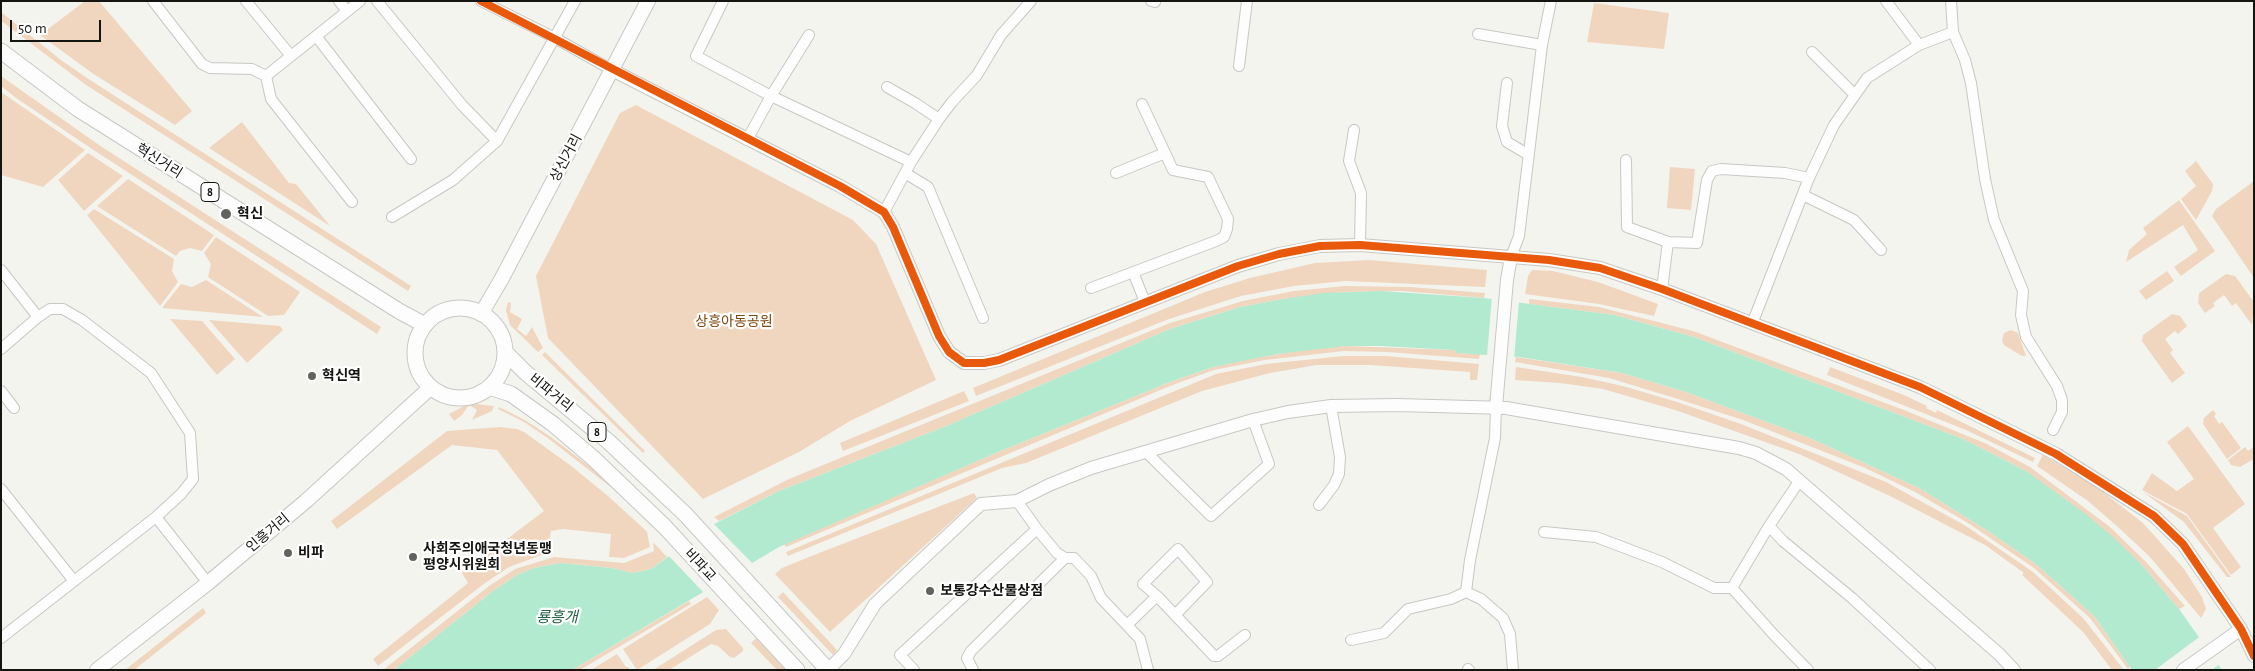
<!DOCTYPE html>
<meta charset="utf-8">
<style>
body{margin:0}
#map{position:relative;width:2255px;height:671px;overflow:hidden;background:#f4f4ef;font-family:"Alegreya Sans",sans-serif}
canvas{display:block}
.frame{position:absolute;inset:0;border:2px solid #141411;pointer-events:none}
.scale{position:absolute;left:10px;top:20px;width:91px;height:22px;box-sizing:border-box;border:2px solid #141411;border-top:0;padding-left:6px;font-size:15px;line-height:18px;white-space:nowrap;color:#141411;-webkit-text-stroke:4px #fff;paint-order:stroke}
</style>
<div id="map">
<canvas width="2255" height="671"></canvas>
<div class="frame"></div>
<div class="scale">50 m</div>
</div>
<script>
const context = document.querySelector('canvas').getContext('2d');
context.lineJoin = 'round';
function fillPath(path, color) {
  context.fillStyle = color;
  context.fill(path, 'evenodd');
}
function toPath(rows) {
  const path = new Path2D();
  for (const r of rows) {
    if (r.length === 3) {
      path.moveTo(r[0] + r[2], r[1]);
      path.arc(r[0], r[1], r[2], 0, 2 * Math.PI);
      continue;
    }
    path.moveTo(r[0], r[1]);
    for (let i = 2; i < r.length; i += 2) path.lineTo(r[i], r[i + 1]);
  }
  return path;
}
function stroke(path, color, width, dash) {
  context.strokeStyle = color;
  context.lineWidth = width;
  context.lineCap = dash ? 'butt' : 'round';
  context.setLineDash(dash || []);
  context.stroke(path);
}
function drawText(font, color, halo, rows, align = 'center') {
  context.font = font + ' "Alegreya Sans","Noto Sans KR",sans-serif';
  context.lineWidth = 4.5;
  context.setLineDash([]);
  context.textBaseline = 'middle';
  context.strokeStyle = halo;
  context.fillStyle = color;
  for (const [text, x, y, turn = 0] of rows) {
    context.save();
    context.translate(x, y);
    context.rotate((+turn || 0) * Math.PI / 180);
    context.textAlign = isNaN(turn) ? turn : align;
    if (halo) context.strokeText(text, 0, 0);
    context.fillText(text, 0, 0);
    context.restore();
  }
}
const green = toPath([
 [85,1,99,1,192,111,175,125,92,73,40,35],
 [1594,3,1669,13,1664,49,1587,42],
 [1,12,61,60,90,80,411,286,408,291,86,85,4,23,1,21],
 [1,76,99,145,381,327,377,334,95,151,16,98,1,86],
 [1,92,85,150,43,187,1,175],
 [636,105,853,220,876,244,936,380,850,421,799,452,703,499,548,338,536,276,620,113],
 [242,122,289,183,296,184,330,226,209,148],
 [88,153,123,176,84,211,58,180],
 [2196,161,2213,184,2212,191,2196,220,2181,199,2196,186,2185,171],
 [1670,167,1695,169,1691,210,1667,208],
 [128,179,214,235,202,251,190,248,180,251,176,256,97,206],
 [2254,181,2254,278,2212,216,2216,209],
 [2179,200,2215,251,2181,276,2174,267,2198,250,2183,225,2126,262,2129,250,2147,234,2143,228],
 [94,209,174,259,172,271,178,282,160,306,87,215],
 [216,237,300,292,284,315,268,316,208,277,211,264,204,253],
 [1369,260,1487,270,1485,287,1345,281,1294,286,1241,296,1169,319,976,396,973,388,1205,292,1250,278,1315,263],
 [1532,270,1553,271,1598,282,1658,304,1654,316,1599,304,1525,294,1528,276],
 [2167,271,2174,281,2146,300,2139,291],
 [2226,274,2235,276,2254,302,2252,325,2236,303,2232,306,2224,295,2213,303,2215,306,2205,313,2198,303,2199,293],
 [206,280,263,317,162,308,181,284,192,287],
 [1345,286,1410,287,1485,293,1484,298,1403,291,1346,292,1283,299,1240,307,1170,329,944,427,779,491,719,521,714,517,789,479,1170,323,1243,301,1294,291],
 [1529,299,1599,307,1693,331,1904,410,1987,444,2030,467,2110,527,2146,562,2185,606,2179,609,2141,564,2026,471,1963,439,1694,337,1614,315,1529,304],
 [508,302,511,303,510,312,522,319,517,329,526,336,532,327,543,348,538,352,510,325,506,310],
 [2172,314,2180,316,2187,326,2178,334,2175,331,2165,339,2173,350,2170,353,2185,373,2172,383,2142,341,2143,335],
 [170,319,202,321,235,359,217,375],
 [209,320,280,326,283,330,247,363],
 [2011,330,2018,333,2026,356,2022,356,2004,345,2002,341,2004,333],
 [1346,346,1455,350,1456,353,1480,354,1479,359,1387,352,1344,351,1265,360,1214,370,1170,386,786,547,784,544,998,452,1170,382,1213,367,1247,359,1310,349],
 [545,352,645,451,643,453,542,355],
 [1343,356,1386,356,1479,364,1477,380,1470,380,1470,372,1370,365,1317,365,1270,373,1202,391,1026,463,1002,468,788,556,786,552,1216,374,1266,364],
 [1516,357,1622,373,1686,392,1810,438,1919,488,1988,531,2036,564,2094,616,2130,667,2128,669,2090,618,2034,568,1968,523,1915,492,1863,467,1743,420,1678,399,1609,378,1515,362],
 [1516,367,1582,377,1623,386,1677,402,1741,424,1886,482,1966,526,2033,572,2083,618,2124,670,2112,670,2083,632,2022,575,2024,573,1985,545,1892,497,1799,454,1675,410,1603,389,1560,383,1515,380],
 [1830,367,1904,395,1927,406,1926,408,1936,413,1937,410,2035,458,2033,462,1966,430,1827,375],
 [964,391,969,401,843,451,840,443],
 [468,404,476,404,494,406,492,411,472,420,477,410,469,405,462,415,454,421,449,414],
 [499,407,525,420,551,437,614,485,612,488,549,439,524,422,498,409],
 [2213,410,2216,414,2214,416,2219,424,2222,422,2241,448,2227,459,2203,424,2204,418],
 [2188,426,2245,504,2213,528,2241,567,2231,575,2187,514,2142,490,2152,473,2177,491,2194,479,2167,442],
 [500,427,517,429,524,432,570,465,608,496,642,527,647,532,650,547,624,558,609,557,611,534,563,529,551,531,547,553,509,567,485,583,378,666,373,659,468,583,462,573,544,511,497,450,452,445,337,529,331,521,447,431],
 [2245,447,2248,451,2254,447,2254,459,2240,467,2231,465,2228,460],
 [2043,455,2098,488,2143,523,2184,569,2202,597,2206,609,2201,618,2150,557,2119,528,2088,501,2037,466],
 [2143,492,2187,516,2231,577,2227,577,2184,522],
 [974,493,977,498,830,632,775,574,782,568,814,555],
 [653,542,667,557,651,569,633,573,612,568,560,563,534,568,517,575,493,591,394,670,383,670,489,586,515,569,554,557,624,563,654,551],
 [783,592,837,650,833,655,778,597],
 [707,597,719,610,710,624,637,670,623,649],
 [689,601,691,604,580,670,572,670],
 [203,608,206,613,134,670,125,670],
 [726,629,743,648,743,651,734,658,730,657,718,646,711,644,669,670,653,670,716,630],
 [756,638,786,670,777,670,751,643],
 [617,654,626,667,628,667,630,670,591,670]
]);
const water = toPath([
 [1382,291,1484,298,1614,315,1694,337,1963,439,2026,471,2083,512,2112,536,2141,564,2179,609,2222,670,2132,670,2094,616,2036,564,1988,531,1919,488,1810,438,1686,392,1622,373,1519,357,1456,353,1455,350,1380,346,1346,346,1277,354,1213,367,1170,382,998,452,779,547,572,670,394,670,493,591,517,575,534,568,560,563,612,568,633,573,651,569,714,524,779,491,944,427,1170,329,1240,307,1283,299,1323,293]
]);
const pier = toPath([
 [1492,297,1519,301,1514,359,1487,356],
 [712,522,753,564,705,594,667,554],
 [2202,635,2221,663,2212,670,2155,670]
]);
const minor = toPath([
 [153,1,202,64,210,68,252,69,266,76,360,1],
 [246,1,291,56],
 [339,1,347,11],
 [377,1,462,105,497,141],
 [481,1,555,38,612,70],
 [723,1,696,56,771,96,911,162],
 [1151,1,1155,2],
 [1886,1,1919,45],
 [1953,32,1965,60,1971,83,1985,179,1994,220,2023,291,2021,315,2026,337,2057,386,2062,400,2062,412,2053,430],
 [1478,34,1542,45],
 [316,36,411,159],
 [1812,52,1854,94],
 [1239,66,1247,1],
 [266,76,271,99,352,202],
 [1507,83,1502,126,1507,142,1529,155],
 [887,87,915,103,939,119],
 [1354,130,1349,161,1361,193,1360,245],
 [747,140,771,96,809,35],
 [1626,160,1627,227,1668,242,1697,243,1707,180,1712,171,1721,169,1785,173,1809,178],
 [905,173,928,187,983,318],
 [1116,173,1165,153],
 [1803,195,1854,220,1881,250],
 [884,212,911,162,939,119,952,102,977,75,1001,35,1031,1],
 [392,217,453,180,497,141,575,1],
 [1511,257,1519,236,1542,45,1551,1],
 [1,270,38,317,50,309,63,309,82,320,151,373,190,433,193,479,181,494,156,517,1,638],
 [1133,272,1145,302],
 [1091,288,1216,241,1224,237,1227,229,1228,219,1208,177,1173,170,1142,104],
 [1662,289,1668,242],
 [1752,324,1809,178,1834,125,1867,78,1919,45,1953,32,1951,1],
 [1,349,38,317],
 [1,391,14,408],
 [1496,407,1495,438,1470,560,1466,592,1481,599,1503,618,1510,634,1513,670],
 [1145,451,1211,516,1269,464,1253,420],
 [1,489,74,581],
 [1017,501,1037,529,1057,553,1065,558,1074,558,1091,576,1101,598,1140,639,1148,670],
 [1319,505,1334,485,1339,474,1340,457,1331,406],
 [156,517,208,583],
 [1769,526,1783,541,1852,598,1930,670],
 [1544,532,1596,537,1662,562,1714,588,1732,588,1774,635,1808,670],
 [1732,588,1769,526,1800,480],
 [1157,596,1143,584,1178,549,1207,582,1175,615],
 [1127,625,1157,596,1214,656,1218,656,1245,635],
 [1351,640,1384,633,1408,609,1451,599,1466,592],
 [1468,669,1469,670],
 [914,670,900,655,1037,529],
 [973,670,967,658,971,651,1065,558]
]);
const tertiary = toPath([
 [612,70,840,186,884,212,893,227,939,336,949,352,964,363,984,363,999,360,1238,266,1279,254,1320,246,1360,245,1549,260,1600,268,1662,289,1920,387,2056,454,2154,516,2183,544,2241,629,2254,656],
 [1496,407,1507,280,1511,257],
 [828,670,844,654,875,604,981,504,1017,501,1049,485,1091,468,1253,420,1288,412,1331,406,1397,405,1506,408,1739,448,1756,453,1786,469,1999,654,2014,670],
 [2183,670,2241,629]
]);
const secondary = toPath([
 [481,314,501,280,648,1],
 [97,670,208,583,306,501,430,388]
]);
const primary = toPath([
 [1,51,78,109,399,311,425,325],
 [460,353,45],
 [505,352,525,372,609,442,686,515,828,670],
 [489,387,511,394,553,424,593,458,665,527,797,670]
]);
const cycleway = toPath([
 [481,1,840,186,884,212,893,227,939,336,949,352,964,363,984,363,999,360,1238,266,1279,254,1320,246,1360,245,1549,260,1600,268,1662,289,1920,387,2056,454,2154,516,2183,544,2241,629,2254,656]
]);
const markers = [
 [226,214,6,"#62625f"],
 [312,376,5,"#62625f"],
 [288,553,5,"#62625f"],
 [413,557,5,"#62625f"],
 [930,591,5,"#62625f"]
];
const shields = [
 [210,192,18],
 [597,432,18]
];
const shieldNames = [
 ["8",210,192],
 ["8",597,432]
];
const streetNames = [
 ["상신거리",566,158,-62],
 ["혁신거리",159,161,32],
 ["비파거리",551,393,39],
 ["인흥거리",268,533,-40],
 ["비파교",700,565,47]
];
const poiNames = [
 ["혁신",237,214],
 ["혁신역",322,376],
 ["사회주의애국청년동맹",423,549],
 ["평양시위원회",423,565],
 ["비파",298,553],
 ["보통강수산물상점",940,591]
];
const parkNames = [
 ["상흥아동공원",734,322]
];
const waterNames = [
 ["룡흥개",557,617]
];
fillPath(green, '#f0d6be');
fillPath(water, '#b2eacf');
fillPath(pier, '#f4f4ef');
stroke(minor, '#c7c7c4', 12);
stroke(tertiary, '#c7c7c4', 14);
stroke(secondary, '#c7c7c4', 16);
stroke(primary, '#c7c7c4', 17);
stroke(minor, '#fdfdfd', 10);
stroke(tertiary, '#fdfdfd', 12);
stroke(secondary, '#fdfdfd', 14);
stroke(primary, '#fdfdfd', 15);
stroke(cycleway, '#e8590c', 8);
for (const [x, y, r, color] of markers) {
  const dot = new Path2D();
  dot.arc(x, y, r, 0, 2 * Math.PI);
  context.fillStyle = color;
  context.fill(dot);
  stroke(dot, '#fff', 2);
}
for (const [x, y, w] of shields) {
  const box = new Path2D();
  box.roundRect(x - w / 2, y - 9.5, w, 19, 4);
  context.fillStyle = '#fff';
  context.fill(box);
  stroke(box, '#141411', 1);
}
drawText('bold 12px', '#141411', null, shieldNames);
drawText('14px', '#141411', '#fff', streetNames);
drawText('bold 14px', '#141411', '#fff', poiNames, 'left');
drawText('14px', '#7d480d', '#fff', parkNames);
drawText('italic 15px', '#27624a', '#fff', waterNames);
</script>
